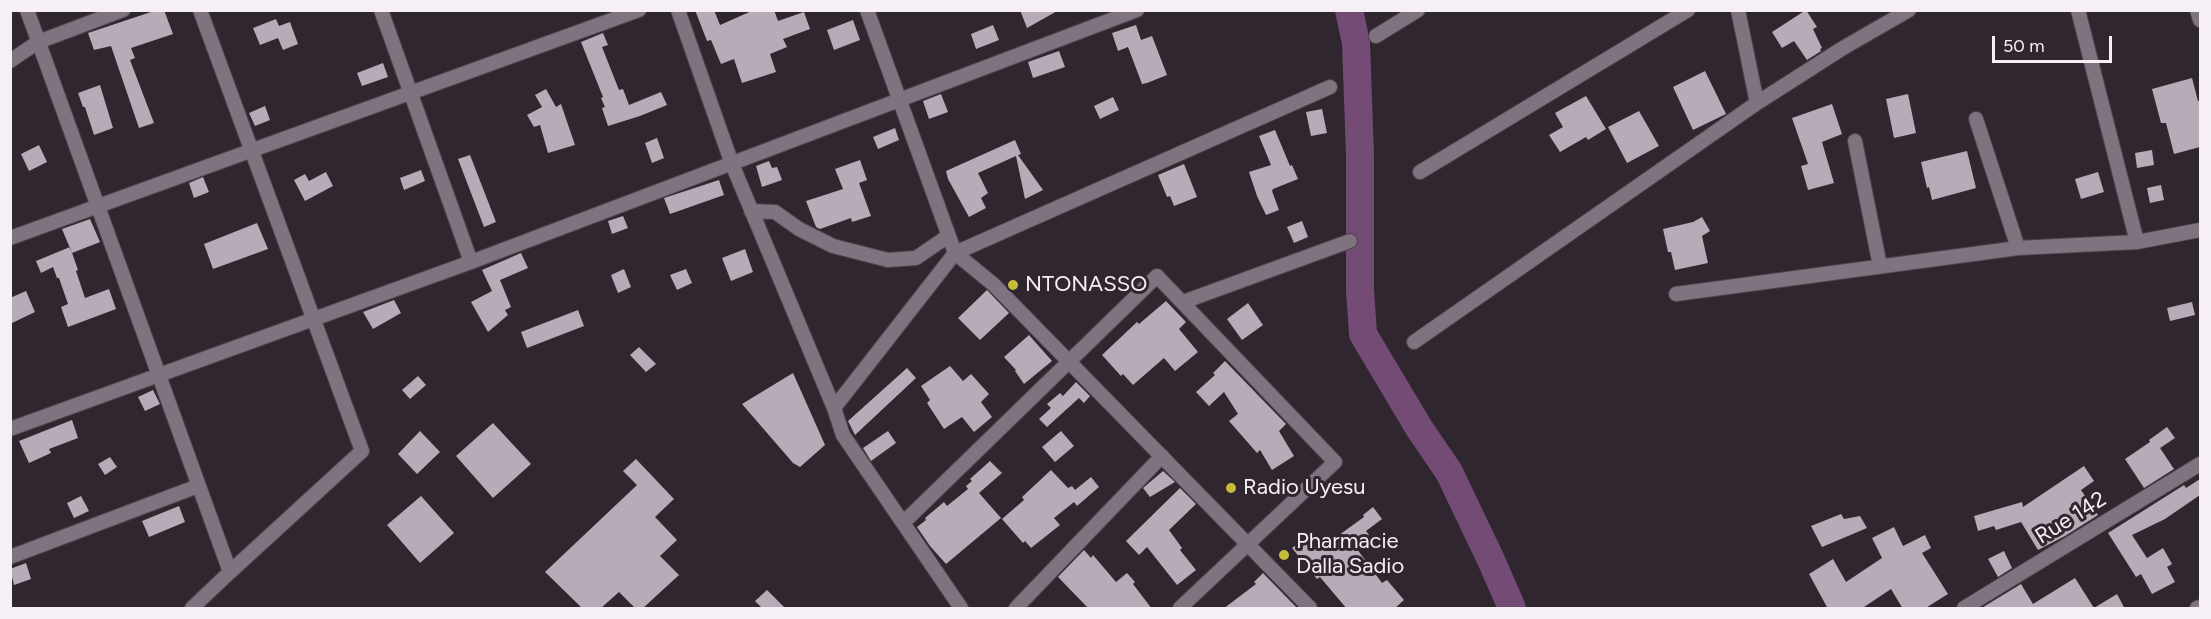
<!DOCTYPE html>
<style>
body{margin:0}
#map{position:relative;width:2211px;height:619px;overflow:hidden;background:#302630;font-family:Figtree,sans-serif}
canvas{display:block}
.frame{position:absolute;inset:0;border:12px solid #f6eff6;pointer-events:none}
.scale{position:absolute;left:1992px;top:36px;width:120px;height:27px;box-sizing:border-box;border:3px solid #f6eff6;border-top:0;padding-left:8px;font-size:18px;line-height:21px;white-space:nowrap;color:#f6eff6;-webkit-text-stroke:4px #302630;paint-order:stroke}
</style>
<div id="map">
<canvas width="2211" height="619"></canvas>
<div class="frame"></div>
<div class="scale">50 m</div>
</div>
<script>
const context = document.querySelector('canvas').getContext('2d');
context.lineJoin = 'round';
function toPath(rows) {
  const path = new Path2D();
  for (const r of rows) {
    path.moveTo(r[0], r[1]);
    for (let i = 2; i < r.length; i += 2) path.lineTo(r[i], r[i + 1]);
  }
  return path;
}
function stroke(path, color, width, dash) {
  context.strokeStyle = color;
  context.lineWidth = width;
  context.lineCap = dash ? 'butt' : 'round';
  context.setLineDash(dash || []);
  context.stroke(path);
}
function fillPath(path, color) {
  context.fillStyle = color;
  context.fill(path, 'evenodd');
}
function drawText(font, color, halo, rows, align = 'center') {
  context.font = font + ' Figtree,sans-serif';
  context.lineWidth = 6;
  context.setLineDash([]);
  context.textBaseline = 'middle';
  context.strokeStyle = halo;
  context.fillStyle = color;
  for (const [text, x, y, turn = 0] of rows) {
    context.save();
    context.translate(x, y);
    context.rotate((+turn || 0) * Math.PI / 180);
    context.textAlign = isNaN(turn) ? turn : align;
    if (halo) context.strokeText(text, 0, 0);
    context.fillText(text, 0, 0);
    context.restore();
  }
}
const river = toPath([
 [1349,10,1356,43,1360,155,1360,290,1363,334,1419,428,1449,472,1491,560,1512,608]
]);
const building = toPath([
 [157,10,164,10,173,34,131,48,135,58,130,60,154,123,139,128,111,46,94,50,88,33],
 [695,10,714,10,720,25,754,10,774,10,778,21,804,12,810,29,783,39,787,47,770,54,776,72,742,83,734,59,721,64,711,40,707,41],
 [1020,10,1059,10,1027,28],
 [1806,10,1817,27,1813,29,1822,48,1820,49,1821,51,1807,60,1794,41,1782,48,1772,32],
 [276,19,279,26,290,22,298,44,283,50,278,38,260,45,253,28],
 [853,20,860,40,834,50,827,30],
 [993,25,999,40,976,49,971,34],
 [1136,25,1141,40,1152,36,1167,75,1147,83,1142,84,1128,47,1118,51,1112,33],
 [603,33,608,45,602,47,619,90,623,89,629,105,661,92,667,105,640,116,608,126,602,108,605,107,601,98,603,97,581,42],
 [1059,51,1065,67,1033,78,1028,62],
 [383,63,388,77,362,86,357,73],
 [1705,71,1726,114,1693,130,1673,87],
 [2192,78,2198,101,2200,101,2200,147,2174,154,2166,123,2161,123,2152,89],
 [100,85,113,128,94,135,85,107,83,107,78,93],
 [546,89,556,107,561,104,575,145,548,153,540,125,534,127,527,115,542,107,535,95],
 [941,94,948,112,929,119,923,101],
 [1908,94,1916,133,1894,138,1886,99],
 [1586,96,1606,129,1588,140,1586,137,1560,152,1549,135,1563,127,1555,113],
 [1113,97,1119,110,1100,119,1094,106],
 [1832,104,1842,134,1822,142,1834,183,1808,190,1801,166,1808,164,1792,118],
 [265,106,270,120,255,126,249,113],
 [1322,109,1327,133,1311,136,1306,112],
 [1639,111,1659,146,1627,163,1608,127],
 [895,128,899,140,878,149,873,137],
 [1275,130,1290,166,1292,165,1298,179,1273,189,1272,191,1279,210,1266,215,1257,196,1249,172,1271,165,1259,136],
 [657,138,664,158,652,163,645,143],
 [1015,140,1021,154,1018,155,1043,190,1025,199,1016,156,978,173,988,193,981,198,986,208,969,217,948,179,946,171],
 [39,145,47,162,29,171,21,154],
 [2152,150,2154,165,2137,168,2135,153],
 [1967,151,1976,188,1932,200,1929,187,1927,188,1921,162],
 [470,155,496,222,484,227,458,159],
 [860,160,867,180,859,183,871,216,852,222,851,218,820,229,816,227,806,201,843,189,835,169],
 [769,161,772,168,777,167,782,180,762,187,756,166],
 [1184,164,1197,197,1174,206,1170,196,1167,197,1158,175],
 [421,170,425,181,404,190,400,178],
 [326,172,333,186,305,201,294,180,305,174,309,181],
 [2098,172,2104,192,2081,199,2075,179],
 [203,177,209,192,194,198,189,183],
 [719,180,724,195,670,214,664,198],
 [2161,185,2164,200,2150,203,2147,188],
 [623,216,628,228,612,234,608,221],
 [1702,217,1710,231,1702,236,1708,263,1675,270,1671,252,1668,252,1663,229,1693,222],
 [90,219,100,242,72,253,62,229],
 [1302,221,1308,237,1294,243,1287,227],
 [257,223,268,249,213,269,204,244],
 [70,247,78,270,76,271,85,298,109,289,116,309,68,327,61,307,68,304,59,278,57,278,53,267,41,273,36,261],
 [745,249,753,272,731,281,722,258],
 [521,253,528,268,500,280,511,307,505,310,508,315,488,332,471,302,492,291,482,270],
 [624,269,631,287,618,293,611,275],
 [686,269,692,283,677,290,670,275],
 [987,290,1009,313,980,340,958,318],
 [26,291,35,312,10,324,10,298],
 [394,300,401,313,373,329,363,312],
 [1166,301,1186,322,1179,329,1198,352,1175,371,1164,358,1133,385,1123,374,1121,376,1102,355,1137,322,1139,324],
 [2192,302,2195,315,2170,321,2167,308],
 [1248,303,1263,325,1242,340,1227,319],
 [578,310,584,326,527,348,521,332],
 [1029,335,1052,361,1024,384,1015,371,1016,370,1004,357],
 [639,347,656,364,646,372,630,355],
 [1225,361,1286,424,1279,431,1294,456,1272,470,1260,450,1257,453,1229,421,1238,414,1224,392,1209,406,1196,392,1215,375,1213,373],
 [950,366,963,381,971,374,989,394,981,402,992,417,974,432,962,417,944,429,927,403,930,400,921,386],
 [907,368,916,378,855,435,848,421],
 [793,373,825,445,800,467,793,463,742,404],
 [418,376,426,385,410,399,402,390],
 [1076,382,1090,396,1084,403,1079,398,1047,427,1039,419,1051,408,1047,404,1060,393,1063,396],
 [153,390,160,404,145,411,138,397],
 [72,420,78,438,49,449,51,453,29,463,19,441],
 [493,423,531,464,493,498,456,456],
 [2167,427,2175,438,2160,448,2174,469,2144,488,2125,459,2150,442,2149,440],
 [420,431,440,452,417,474,398,454],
 [888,431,896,443,871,461,863,448],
 [1061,431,1074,446,1055,462,1042,447],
 [110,457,117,467,105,475,98,464],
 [636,459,674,499,655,517,677,540,660,556,679,575,642,609,636,609,619,592,600,609,583,609,545,572,637,485,623,471],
 [990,461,1002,473,979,493,1001,518,946,564,930,546,917,527,926,520,925,518,944,502,947,506,968,489,966,486,972,481,970,479],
 [2084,466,2094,481,2081,490,2098,515,2065,536,2038,550,2021,522,1996,530,1994,526,1978,531,1974,516,2022,502,2023,507],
 [1051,470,1068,488,1072,486,1075,490,1091,477,1099,487,1077,506,1074,502,1054,518,1060,525,1031,548,1025,541,1023,543,1002,519,1024,500,1022,497],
 [1163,471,1175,482,1150,497,1143,488],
 [2200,479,2200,495,2165,519,2132,535,2147,558,2163,548,2172,564,2167,567,2175,582,2152,594,2141,574,2136,577,2108,533,2184,485,2186,488],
 [1180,488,1196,504,1169,530,1182,548,1180,550,1196,570,1177,585,1147,547,1139,555,1126,541],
 [81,496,89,511,74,518,67,503],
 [421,496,454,533,420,563,387,525],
 [179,506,185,522,149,537,142,521],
 [1373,507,1382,519,1366,531,1369,535,1354,545,1382,583,1387,580,1404,600,1394,609,1347,609,1320,577,1317,579,1292,548,1310,534,1324,551,1337,541,1335,538,1364,517,1363,515],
 [1841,514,1844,519,1860,516,1867,528,1822,547,1811,526],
 [1894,527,1903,546,1925,535,1931,548,1922,553,1948,594,1924,609,1903,609,1891,589,1861,609,1828,609,1809,574,1833,559,1846,582,1882,558,1872,538],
 [1084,550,1091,558,1093,555,1116,582,1127,573,1135,582,1133,584,1152,609,1089,609,1058,577],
 [2004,551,2012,568,1998,577,1988,559],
 [26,563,31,579,14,585,10,569],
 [1263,573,1298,609,1223,609,1256,584,1254,582],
 [2075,578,2094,608,2117,594,2125,609,1980,609,2021,584,2033,604],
 [767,590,786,609,763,609,755,601]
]);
const minor = toPath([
 [27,10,230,572,192,608],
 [200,10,362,451,230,572],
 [381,10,471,262],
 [678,10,732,164,834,408,843,435,961,608],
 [867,10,955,253,993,284,1310,608],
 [1738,10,1757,103],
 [2078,10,2137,242],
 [2197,10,2200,20],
 [1376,36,1418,10],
 [10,61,38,42,123,10],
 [1976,119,2018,248],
 [1855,141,1880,266],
 [1420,172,1688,10],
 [751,211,775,212,799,229,833,246,888,260,916,258,948,236],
 [10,238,639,10],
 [1676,294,2018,248,2137,242,2200,230],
 [1183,302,1350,241],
 [1414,342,1757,103,1843,48,1909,10],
 [834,408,955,253,1330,87],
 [10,429,471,262,1137,10],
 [903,523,1157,276,1335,462,1180,608],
 [10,557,198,486],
 [1016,608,1162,456],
 [1964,608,2200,464],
 [2197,608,2200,607]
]);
const markers = [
 [1013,285,6,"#c7bb3b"],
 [1231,488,6,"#c7bb3b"],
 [1284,555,6,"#c7bb3b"]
];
const poiNames = [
 ["NTONASSO",1025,285],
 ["Radio Uyesu",1243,488],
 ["Pharmacie",1296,542],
 ["Dalla Sadio",1296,567]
];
const streetNames = [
 ["Rue 142",2071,518,-32]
];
stroke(river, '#734b74', 28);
fillPath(building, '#b7abb7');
stroke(minor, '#4d454d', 16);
stroke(minor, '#7f737f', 14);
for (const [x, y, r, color] of markers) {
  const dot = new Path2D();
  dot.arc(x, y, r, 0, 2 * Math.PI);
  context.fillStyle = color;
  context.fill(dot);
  stroke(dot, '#302630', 2);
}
drawText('22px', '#f6eff6', '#302630', poiNames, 'left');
drawText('22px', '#f6eff6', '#302630', streetNames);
</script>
